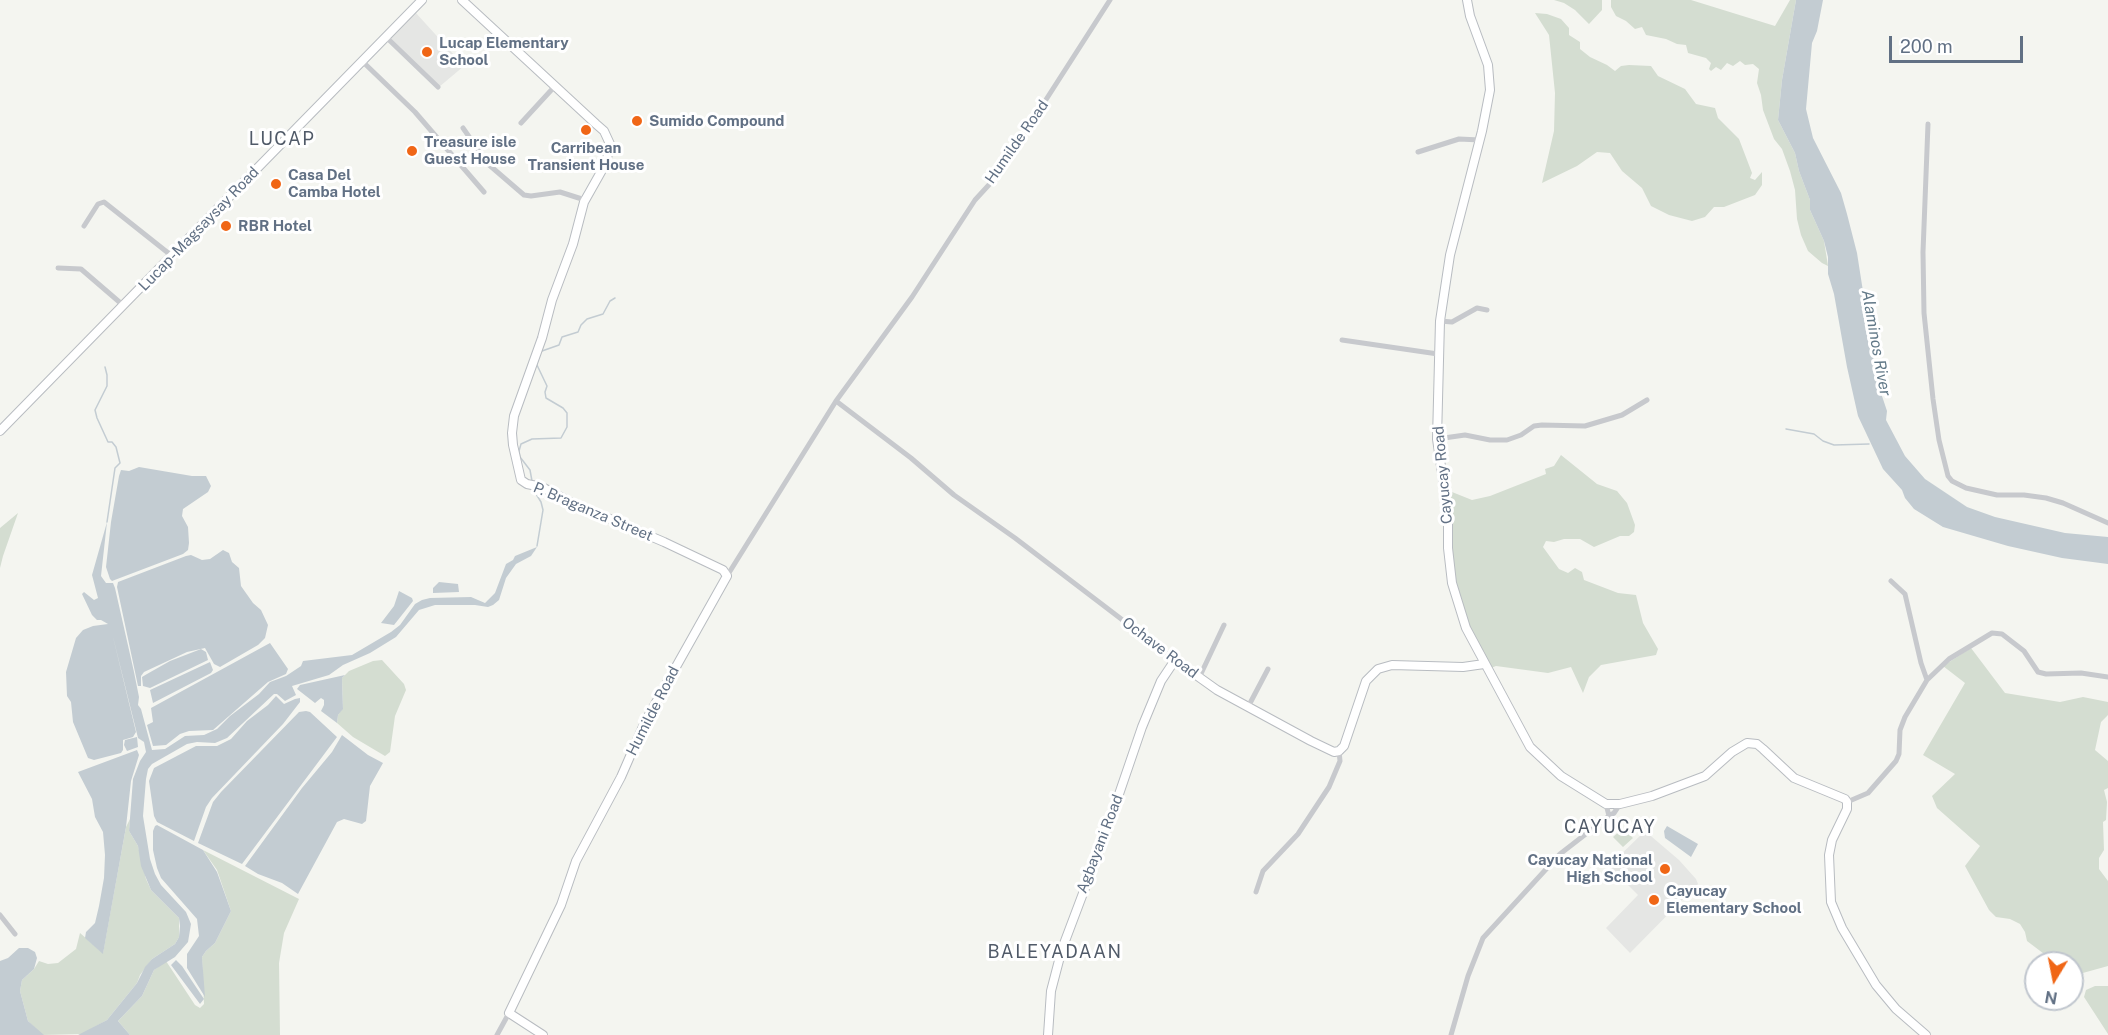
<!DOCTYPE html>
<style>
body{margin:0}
#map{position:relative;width:2108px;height:1035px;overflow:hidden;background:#f4f5f0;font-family:"Public Sans",sans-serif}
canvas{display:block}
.north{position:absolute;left:2024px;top:951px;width:60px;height:60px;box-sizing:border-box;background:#fff;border:2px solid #c0c6ce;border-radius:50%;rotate:190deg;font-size:16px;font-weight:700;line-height:24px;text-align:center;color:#617084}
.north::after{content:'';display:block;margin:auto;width:21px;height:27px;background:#f06616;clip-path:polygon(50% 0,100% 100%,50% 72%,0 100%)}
.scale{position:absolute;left:1889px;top:36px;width:134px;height:27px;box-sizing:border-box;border:3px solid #617084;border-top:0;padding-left:8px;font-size:18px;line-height:21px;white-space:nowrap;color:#617084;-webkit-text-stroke:4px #fff;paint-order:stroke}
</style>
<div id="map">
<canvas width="2108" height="1035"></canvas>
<div class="north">N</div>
<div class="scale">200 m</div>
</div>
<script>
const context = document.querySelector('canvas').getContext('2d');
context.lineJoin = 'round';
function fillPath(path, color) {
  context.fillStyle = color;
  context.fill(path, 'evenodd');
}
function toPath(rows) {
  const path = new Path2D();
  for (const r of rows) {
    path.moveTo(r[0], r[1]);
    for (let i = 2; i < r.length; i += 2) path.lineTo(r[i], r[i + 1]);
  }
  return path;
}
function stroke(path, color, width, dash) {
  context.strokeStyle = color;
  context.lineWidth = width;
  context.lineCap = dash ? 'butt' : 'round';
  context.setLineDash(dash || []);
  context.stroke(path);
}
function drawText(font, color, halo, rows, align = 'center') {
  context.font = font + ' "Public Sans",sans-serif';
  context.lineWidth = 6;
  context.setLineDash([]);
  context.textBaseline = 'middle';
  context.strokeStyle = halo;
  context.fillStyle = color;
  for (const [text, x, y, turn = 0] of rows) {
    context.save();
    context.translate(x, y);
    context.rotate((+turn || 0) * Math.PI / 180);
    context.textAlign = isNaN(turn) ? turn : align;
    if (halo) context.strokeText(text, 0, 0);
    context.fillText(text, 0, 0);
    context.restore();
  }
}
const built = toPath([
 [416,13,464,66,439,87,389,39],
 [1645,831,1679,860,1696,879,1698,884,1630,953,1606,928,1638,895,1609,866]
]);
const green = toPath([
 [1554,0,1602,0,1602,10,1589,24,1575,10,1564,3],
 [1611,0,1691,0,1775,26,1790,0,1796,0,1782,80,1778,120,1795,153,1799,171,1810,200,1810,210,1824,241,1828,266,1822,263,1808,251,1801,235,1797,219,1795,190,1790,171,1782,149,1774,139,1763,110,1761,95,1757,83,1759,69,1753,64,1745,65,1740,61,1733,66,1727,63,1721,70,1716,67,1711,71,1709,69,1711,63,1706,58,1688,53,1686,45,1677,44,1666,39,1646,35,1642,27,1635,29,1626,21,1616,16,1611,7],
 [1535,13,1547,14,1561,19,1569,28,1569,35,1580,42,1580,49,1590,57,1607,65,1615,71,1621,66,1629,65,1651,66,1658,76,1685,89,1696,104,1715,108,1718,118,1739,139,1752,173,1750,178,1755,180,1762,172,1762,185,1755,195,1724,207,1714,207,1705,217,1692,221,1669,215,1651,206,1642,188,1622,171,1610,153,1597,152,1577,166,1542,183,1554,131,1555,93,1549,35],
 [1561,455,1597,484,1617,491,1627,503,1635,525,1634,532,1629,536,1620,536,1594,547,1580,539,1564,539,1554,542,1546,541,1543,547,1559,569,1568,573,1575,568,1582,572,1584,580,1618,593,1636,595,1643,623,1658,649,1656,655,1601,665,1589,677,1583,693,1571,667,1548,673,1496,666,1486,670,1458,613,1442,488,1472,500,1490,496,1546,474,1545,469,1554,466],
 [18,513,3,556,0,568,0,528],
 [1971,648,2005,693,2060,702,2083,697,2108,702,2108,715,2101,722,2095,750,2108,761,2108,788,2104,790,2107,802,2106,820,2103,822,2104,850,2099,858,2099,869,2108,881,2108,966,2072,976,2072,963,2056,963,2027,941,2025,932,2020,924,2010,919,1996,917,1989,910,1965,866,1980,846,1937,808,1932,796,1955,774,1923,755,1965,683,1943,666],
 [382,660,404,684,406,690,395,716,390,752,385,756,353,737,337,723,338,715,343,708,342,678,349,671,373,661],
 [130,819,129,831,138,846,146,879,151,890,179,918,179,937,175,944,152,959,140,975,137,983,107,1020,82,1034,42,1035,28,1021,20,991,22,980,34,969,39,961,48,964,58,963,76,949,80,933,103,953,126,827],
 [1623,828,1633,838,1623,847,1613,837],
 [203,850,299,899,284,933,279,963,280,1035,130,1035,118,1021,142,996,154,970,166,961,195,1005,200,1008,204,1004,202,957,206,951,215,943,231,911,217,870],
 [2095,986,2108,986,2108,1034,2084,997,2086,990]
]);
const water = toPath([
 [1796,0,1823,0,1817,31,1812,43,1806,109,1813,138,1841,193,1847,214,1857,253,1877,381,1887,411,1886,420,1905,456,1925,479,1967,507,1995,517,2065,533,2108,537,2108,564,2062,558,2008,546,1943,527,1914,509,1905,498,1902,490,1883,469,1858,416,1847,367,1834,294,1828,274,1828,257,1824,241,1810,210,1810,200,1799,171,1795,153,1778,120,1782,80],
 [139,467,192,476,206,476,211,486,208,492,183,509,182,516,188,527,189,543,188,550,183,554,112,581,110,579,106,567,111,522,119,476,121,470,129,471],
 [107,522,101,576,106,583,113,583,115,588,134,672,139,697,138,705,141,709,152,750,165,749,185,736,204,735,217,729,230,716,259,694,270,682,286,676,301,666,303,661,352,655,391,632,400,625,415,604,422,600,430,598,471,597,485,603,495,593,506,564,513,560,515,556,537,547,531,556,516,564,506,578,499,600,493,605,488,607,475,605,435,605,419,610,396,637,370,653,343,665,329,675,292,686,296,695,285,701,277,694,274,694,227,738,215,743,197,742,187,744,152,764,148,769,146,779,143,816,150,859,155,874,161,885,186,912,191,924,188,942,175,957,154,970,142,996,118,1021,130,1035,78,1035,107,1020,137,983,145,967,152,959,175,944,179,937,180,926,179,918,151,890,141,866,138,846,129,831,133,779,140,761,146,752,144,742,138,738,112,633,136,732,133,737,123,740,123,750,121,753,94,760,88,758,73,722,71,702,67,696,66,672,76,638,83,630,93,626,108,624,101,620,97,620,92,615,82,594,84,592,94,600,98,598,92,575],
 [223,550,229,553,232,562,239,568,241,586,253,603,261,610,268,625,265,638,258,645,220,667,214,664,205,648,187,652,144,672,141,676,141,686,138,686,117,587,118,582,186,556,191,555,202,560,210,559],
 [439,582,458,584,459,592,433,593,433,588],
 [399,591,412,598,413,601,394,625,381,623,394,606],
 [270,643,288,669,286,674,268,682,213,730,189,731,180,734,166,745,153,746,147,725,153,722,151,708],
 [201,649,206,652,208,660,150,688,143,686,142,677,147,674,170,661],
 [210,662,213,670,211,673,153,703,150,690],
 [345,675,342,678,343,709,338,715,337,723,321,711,324,705,324,700,321,698,315,703,297,689,300,685],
 [276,696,284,704,295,699,300,698,300,702,283,724,212,798,206,807,194,841,157,822,154,816,149,781,154,768,196,746,217,746,231,739,247,721,268,705],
 [306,711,310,712,337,737,242,864,198,843,213,802,221,792,299,712],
 [342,735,368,755,383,763,370,786,366,821,362,824,344,819,337,822,298,894,282,883,258,874,245,866,302,788,332,752],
 [137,737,138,747,127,751,124,745,125,740],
 [137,750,139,755,131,781,126,827,103,954,85,938,86,932,95,923,99,906,104,878,105,855,103,832,95,817,92,799,78,772],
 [157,825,203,850,217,872,231,911,215,943,206,951,202,957,205,997,187,968,187,954,199,936,197,919,161,878,157,868,153,850,153,831,155,826],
 [1667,826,1698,844,1691,857,1665,838,1664,831],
 [19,948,28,948,35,952,37,958,34,969,22,980,20,991,28,1021,44,1035,0,1035,0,961,8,958],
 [176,960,182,966,204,999,200,1004,171,965]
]);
const stream = toPath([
 [542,351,559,345,562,337,578,332,581,325,587,319,603,314,610,301,615,298],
 [105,367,107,375,107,386,95,410,97,418,108,442,112,442,116,447,120,463,115,468,107,522],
 [1786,429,1814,434,1823,441,1834,445,1869,444],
 [532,481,530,470,520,457,519,451,521,444,532,439,561,438,567,427,567,413,563,408,546,398,545,392,547,386,536,363],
 [533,489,541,502,543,510,537,546]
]);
const street = toPath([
 [386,37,438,87],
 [362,61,415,112,484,192],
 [521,123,555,86],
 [1928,124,1923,252,1924,313,1933,399,1939,440,1948,476,1952,481,1966,488,1997,495,2024,495,2046,498,2063,503,2108,523],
 [463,128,488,164,524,195,531,196,560,192,585,200],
 [1418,152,1459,139,1480,140],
 [84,226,98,204,104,202,172,256],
 [58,268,81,269,124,306],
 [1440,321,1452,322,1477,308,1487,310],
 [1342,340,1438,354],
 [836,401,911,458,954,495,1015,538,1175,660],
 [1437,439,1465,435,1490,440,1507,440,1521,435,1534,426,1542,425,1585,426,1622,415,1647,400],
 [727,576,836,401,912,297,975,200,997,176,1110,0],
 [1891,581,1905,594,1921,663,1927,680],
 [1199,678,1224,625],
 [1248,707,1268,669],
 [1847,802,1868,793,1896,761,1899,754,1900,730,1905,717,1927,680,1949,659,1992,633,2002,634,2024,651,2038,672,2046,674,2081,673,2108,677],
 [1609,816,1614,813,1620,804],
 [1256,892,1263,871,1298,834,1329,787,1340,761,1339,751],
 [0,915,15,934],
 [497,1035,509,1013],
 [1451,1035,1468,976,1483,938,1560,854,1609,816,1606,804]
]);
const secondary = toPath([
 [462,0,596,124,604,131,610,144,606,163,584,202,573,244,552,300,542,338,514,416,512,433,513,445,521,480,527,484,542,487,568,501,664,542,723,570,727,576,645,722,621,777,576,861,561,905,509,1013,543,1035],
 [1467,0,1470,16,1488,65,1490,90,1482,131,1450,255,1440,321,1437,439,1448,514,1448,548,1452,583,1466,628,1530,747,1561,776,1606,804,1620,804,1652,796,1705,776,1732,752,1747,743,1757,744,1763,749,1794,778,1845,799,1847,802,1847,809,1832,840,1829,855,1831,902,1842,928,1876,985,1896,1009,1926,1035],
 [0,431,422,0],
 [1048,1035,1051,991,1062,949,1105,835,1142,727,1161,681,1175,660,1217,690,1311,741,1334,752,1339,751,1344,746,1366,681,1378,669,1392,665,1463,667,1484,664]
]);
const markers = [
 [427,52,6,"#f06616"],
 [637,121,6,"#f06616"],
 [586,130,6,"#f06616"],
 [412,151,6,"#f06616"],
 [276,184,6,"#f06616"],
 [226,226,6,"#f06616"],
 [1665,869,6,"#f06616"],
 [1654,900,6,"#f06616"]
];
const poiNames = [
 ["Lucap Elementary",439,43],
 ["School",439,60],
 ["Sumido Compound",649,121],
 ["Treasure isle",424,142],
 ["Guest House",424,159],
 ["Carribean",586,148,"center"],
 ["Transient House",586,165,"center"],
 ["Casa Del",288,175],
 ["Camba Hotel",288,192],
 ["RBR Hotel",238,226],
 ["Cayucay National",1653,860,"right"],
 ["High School",1653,877,"right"],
 ["Cayucay",1666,891],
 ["Elementary School",1666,908]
];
const streetNames = [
 ["Humilde Road",1017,142,-55],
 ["Lucap-Magsaysay Road",199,229,-46],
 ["Cayucay Road",1443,475,-95],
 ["P. Braganza Street",593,512,23],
 ["Ochave Road",1160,648,37],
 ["Humilde Road",653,711,-63],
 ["Agbayani Road",1100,844,-69]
];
const waterNames = [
 ["Alaminos River",1876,343,80]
];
const quarterNames = [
 ["LUCAP",282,139],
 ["CAYUCAY",1610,827],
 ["BALEYADAAN",1055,952]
];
fillPath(built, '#e5e6e4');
fillPath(green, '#d4ddd1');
fillPath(water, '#c3ccd2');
stroke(stream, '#c3ccd2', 1.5);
stroke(secondary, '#b8bcc1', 10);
stroke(street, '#c7c9cd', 5);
stroke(secondary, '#fff', 8);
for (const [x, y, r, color] of markers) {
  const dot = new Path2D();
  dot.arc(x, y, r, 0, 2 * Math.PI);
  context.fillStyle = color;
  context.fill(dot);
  stroke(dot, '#fff', 2);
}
drawText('bold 15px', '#617084', '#fff', poiNames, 'left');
drawText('15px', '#617084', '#fff', streetNames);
drawText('italic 16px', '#627988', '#fff', waterNames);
context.letterSpacing = '1.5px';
drawText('18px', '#505a68', '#fff', quarterNames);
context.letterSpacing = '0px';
</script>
